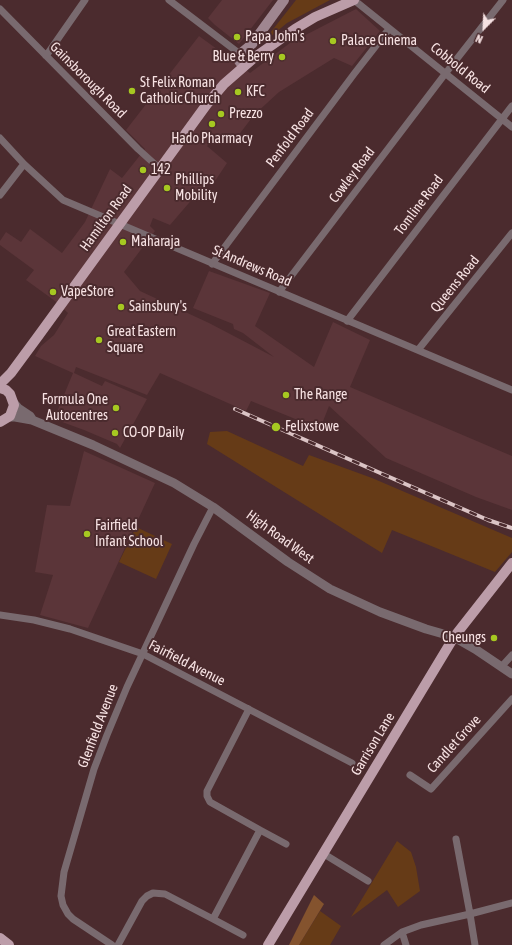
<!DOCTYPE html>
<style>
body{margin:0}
#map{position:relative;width:512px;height:945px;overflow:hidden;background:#4b2b2e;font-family:"Asap Condensed",sans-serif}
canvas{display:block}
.north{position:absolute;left:464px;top:8px;width:40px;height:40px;-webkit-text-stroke:3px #4b2b2e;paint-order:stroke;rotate:204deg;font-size:11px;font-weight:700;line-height:16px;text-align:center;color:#f7e2e3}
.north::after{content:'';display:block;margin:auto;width:14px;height:18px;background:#f7e2e3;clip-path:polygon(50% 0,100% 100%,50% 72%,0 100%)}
</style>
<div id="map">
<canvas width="512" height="945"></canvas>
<div class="north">N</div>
</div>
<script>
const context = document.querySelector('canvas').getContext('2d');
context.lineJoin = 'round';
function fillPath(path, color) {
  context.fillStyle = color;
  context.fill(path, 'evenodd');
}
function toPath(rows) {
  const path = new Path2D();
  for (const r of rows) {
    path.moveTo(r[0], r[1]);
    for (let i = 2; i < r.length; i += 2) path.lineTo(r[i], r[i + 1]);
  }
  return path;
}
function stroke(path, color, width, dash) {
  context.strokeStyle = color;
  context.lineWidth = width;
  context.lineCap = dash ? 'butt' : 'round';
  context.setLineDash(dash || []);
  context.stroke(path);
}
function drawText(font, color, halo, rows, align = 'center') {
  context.font = font + ' "Asap Condensed",sans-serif';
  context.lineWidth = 4;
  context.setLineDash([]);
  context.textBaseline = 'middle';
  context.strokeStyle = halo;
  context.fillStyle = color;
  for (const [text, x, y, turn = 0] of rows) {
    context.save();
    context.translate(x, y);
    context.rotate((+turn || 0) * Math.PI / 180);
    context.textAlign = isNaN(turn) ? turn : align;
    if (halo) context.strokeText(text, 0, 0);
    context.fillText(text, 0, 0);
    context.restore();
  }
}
const built = toPath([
 [222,0,273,0,239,44,215,25,208,18],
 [356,9,380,31,352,66,334,58,279,92,254,115,231,145,218,136,207,146,227,163,215,181,207,182,170,225,153,218,150,226,155,231,124,272,140,291,209,323,274,357,243,333,234,329,233,324,193,308,209,271,270,293,255,326,314,367,333,322,370,340,350,387,512,456,512,510,476,497,386,458,329,406,320,429,251,401,246,411,160,373,147,395,76,367,74,373,102,386,105,381,147,399,120,448,117,444,84,430,54,419,73,373,35,356,41,346,54,335,68,313,55,301,26,280,34,270,0,245,0,241,6,232,21,242,30,229,62,253,85,222,110,169,122,178,145,149,126,130,199,36,250,73,290,43],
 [84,451,155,483,88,628,40,615,53,575,35,572,47,505,70,506]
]);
const green = toPath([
 [296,0,330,0,287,23,264,42,263,42],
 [227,431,303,466,309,455,372,478,512,538,512,552,495,572,392,530,382,553,207,444,210,432],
 [136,527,172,544,156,579,119,562],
 [397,841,411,852,416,867,420,891,398,907,387,890,351,917],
 [320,911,341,926,330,945,299,945]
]);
const forest = toPath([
 [314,895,324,904,299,945,289,945]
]);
const minor = toPath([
 [169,0,240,54],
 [354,0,512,127],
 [0,9,138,149,159,168],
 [46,56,85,0],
 [0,138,24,164,63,200,512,390],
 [0,195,24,164],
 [212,264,354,74,389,29],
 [279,292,445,74,503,0],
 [347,321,512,106],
 [418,350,512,233],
 [0,615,34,620,70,629,143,654,352,763],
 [502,666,512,655],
 [410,775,431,789,512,699],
 [260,830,286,844],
 [456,839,470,914,512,903],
 [324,854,368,881],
 [402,932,406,945],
 [243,935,213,919,260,830,210,802,207,796,207,791,249,709],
 [112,945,73,919,68,914,63,905,61,896,64,872,94,769,107,735,127,687,194,544,213,507],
 [118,945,142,901,147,896,153,893,165,894,213,919],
 [384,945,402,932,421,925,470,914,475,945]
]);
const tertiary = toPath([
 [13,402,18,408,30,416,32,419],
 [8,417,15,417,32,420,93,445,174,483,213,507,288,562,330,589,380,612,426,629,454,637,475,649,512,674]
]);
const secondary = toPath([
 [243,66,239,61,240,54,252,44,284,0]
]);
const primary = toPath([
 [0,384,11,373,39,335,207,104,224,84,255,57,295,29,315,17,354,0],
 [0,388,6,390,10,394,14,405,10,416,0,422],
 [0,938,9,945],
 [268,945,454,637,512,563]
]);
const rail = toPath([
 [235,409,387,476,488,520,512,528]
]);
const markers = [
 [237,37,4,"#a6c821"],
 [333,41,4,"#a6c821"],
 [282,57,4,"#a6c821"],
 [132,91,4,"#a6c821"],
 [238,92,4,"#a6c821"],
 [221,114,4,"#a6c821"],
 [212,124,4,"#a6c821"],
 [143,170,4,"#a6c821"],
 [167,188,4,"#a6c821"],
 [123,242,4,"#a6c821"],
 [53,292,4,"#a6c821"],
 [121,307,4,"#a6c821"],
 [99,340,4,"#a6c821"],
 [286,395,4,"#a6c821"],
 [116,408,4,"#a6c821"],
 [276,427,5,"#a6c821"],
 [115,433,4,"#a6c821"],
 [87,534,4,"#a6c821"],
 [494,638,4,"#a6c821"]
];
const poiNames = [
 ["Papa John's",245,37],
 ["Palace Cinema",341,41],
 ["Blue & Berry",274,57,"right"],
 ["St Felix Roman",140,83],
 ["Catholic Church",140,99],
 ["KFC",246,92],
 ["Prezzo",229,114],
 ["Hado Pharmacy",212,139,"center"],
 ["142",151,170],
 ["Phillips",175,180],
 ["Mobility",175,196],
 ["Maharaja",131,242],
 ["VapeStore",61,292],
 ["Sainsbury's",129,307],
 ["Great Eastern",107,332],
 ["Square",107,348],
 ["The Range",294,395],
 ["Formula One",108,400,"right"],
 ["Autocentres",108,416,"right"],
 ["Felixstowe",285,427],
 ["CO-OP Daily",123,433],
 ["Fairfield",95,526],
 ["Infant School",95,542],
 ["Cheungs",486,638,"right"]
];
const streetNames = [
 ["Cobbold Road",460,68,39],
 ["Gainsborough Road",88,80,45],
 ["Penfold Road",290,138,-53],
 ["Cowley Road",352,175,-53],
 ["Tomline Road",419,205,-53],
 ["Hamilton Road",106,218,-54],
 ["St Andrews Road",252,266,23],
 ["Queens Road",455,284,-51],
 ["High Road West",280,537,36],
 ["Fairfield Avenue",187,663,27],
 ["Glenfield Avenue",98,726,-69],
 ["Garrison Lane",373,744,-59],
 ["Candlet Grove",454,744,-48]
];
fillPath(built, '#5b3539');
fillPath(green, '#663b17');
fillPath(forest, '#84532e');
stroke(minor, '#796a6f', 7);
stroke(tertiary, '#796a6f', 9);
stroke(secondary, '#9f8690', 10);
stroke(primary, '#bc9da9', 10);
stroke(rail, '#dbc4c5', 4);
stroke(rail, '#4b2b2e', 2.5, [8]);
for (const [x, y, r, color] of markers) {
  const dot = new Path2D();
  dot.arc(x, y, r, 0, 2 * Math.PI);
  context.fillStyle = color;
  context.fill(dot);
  stroke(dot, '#4b2b2e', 1.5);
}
drawText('14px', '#f7e2e3', '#4b2b2e', poiNames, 'left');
drawText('14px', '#f7e2e3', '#4b2b2e', streetNames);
</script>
